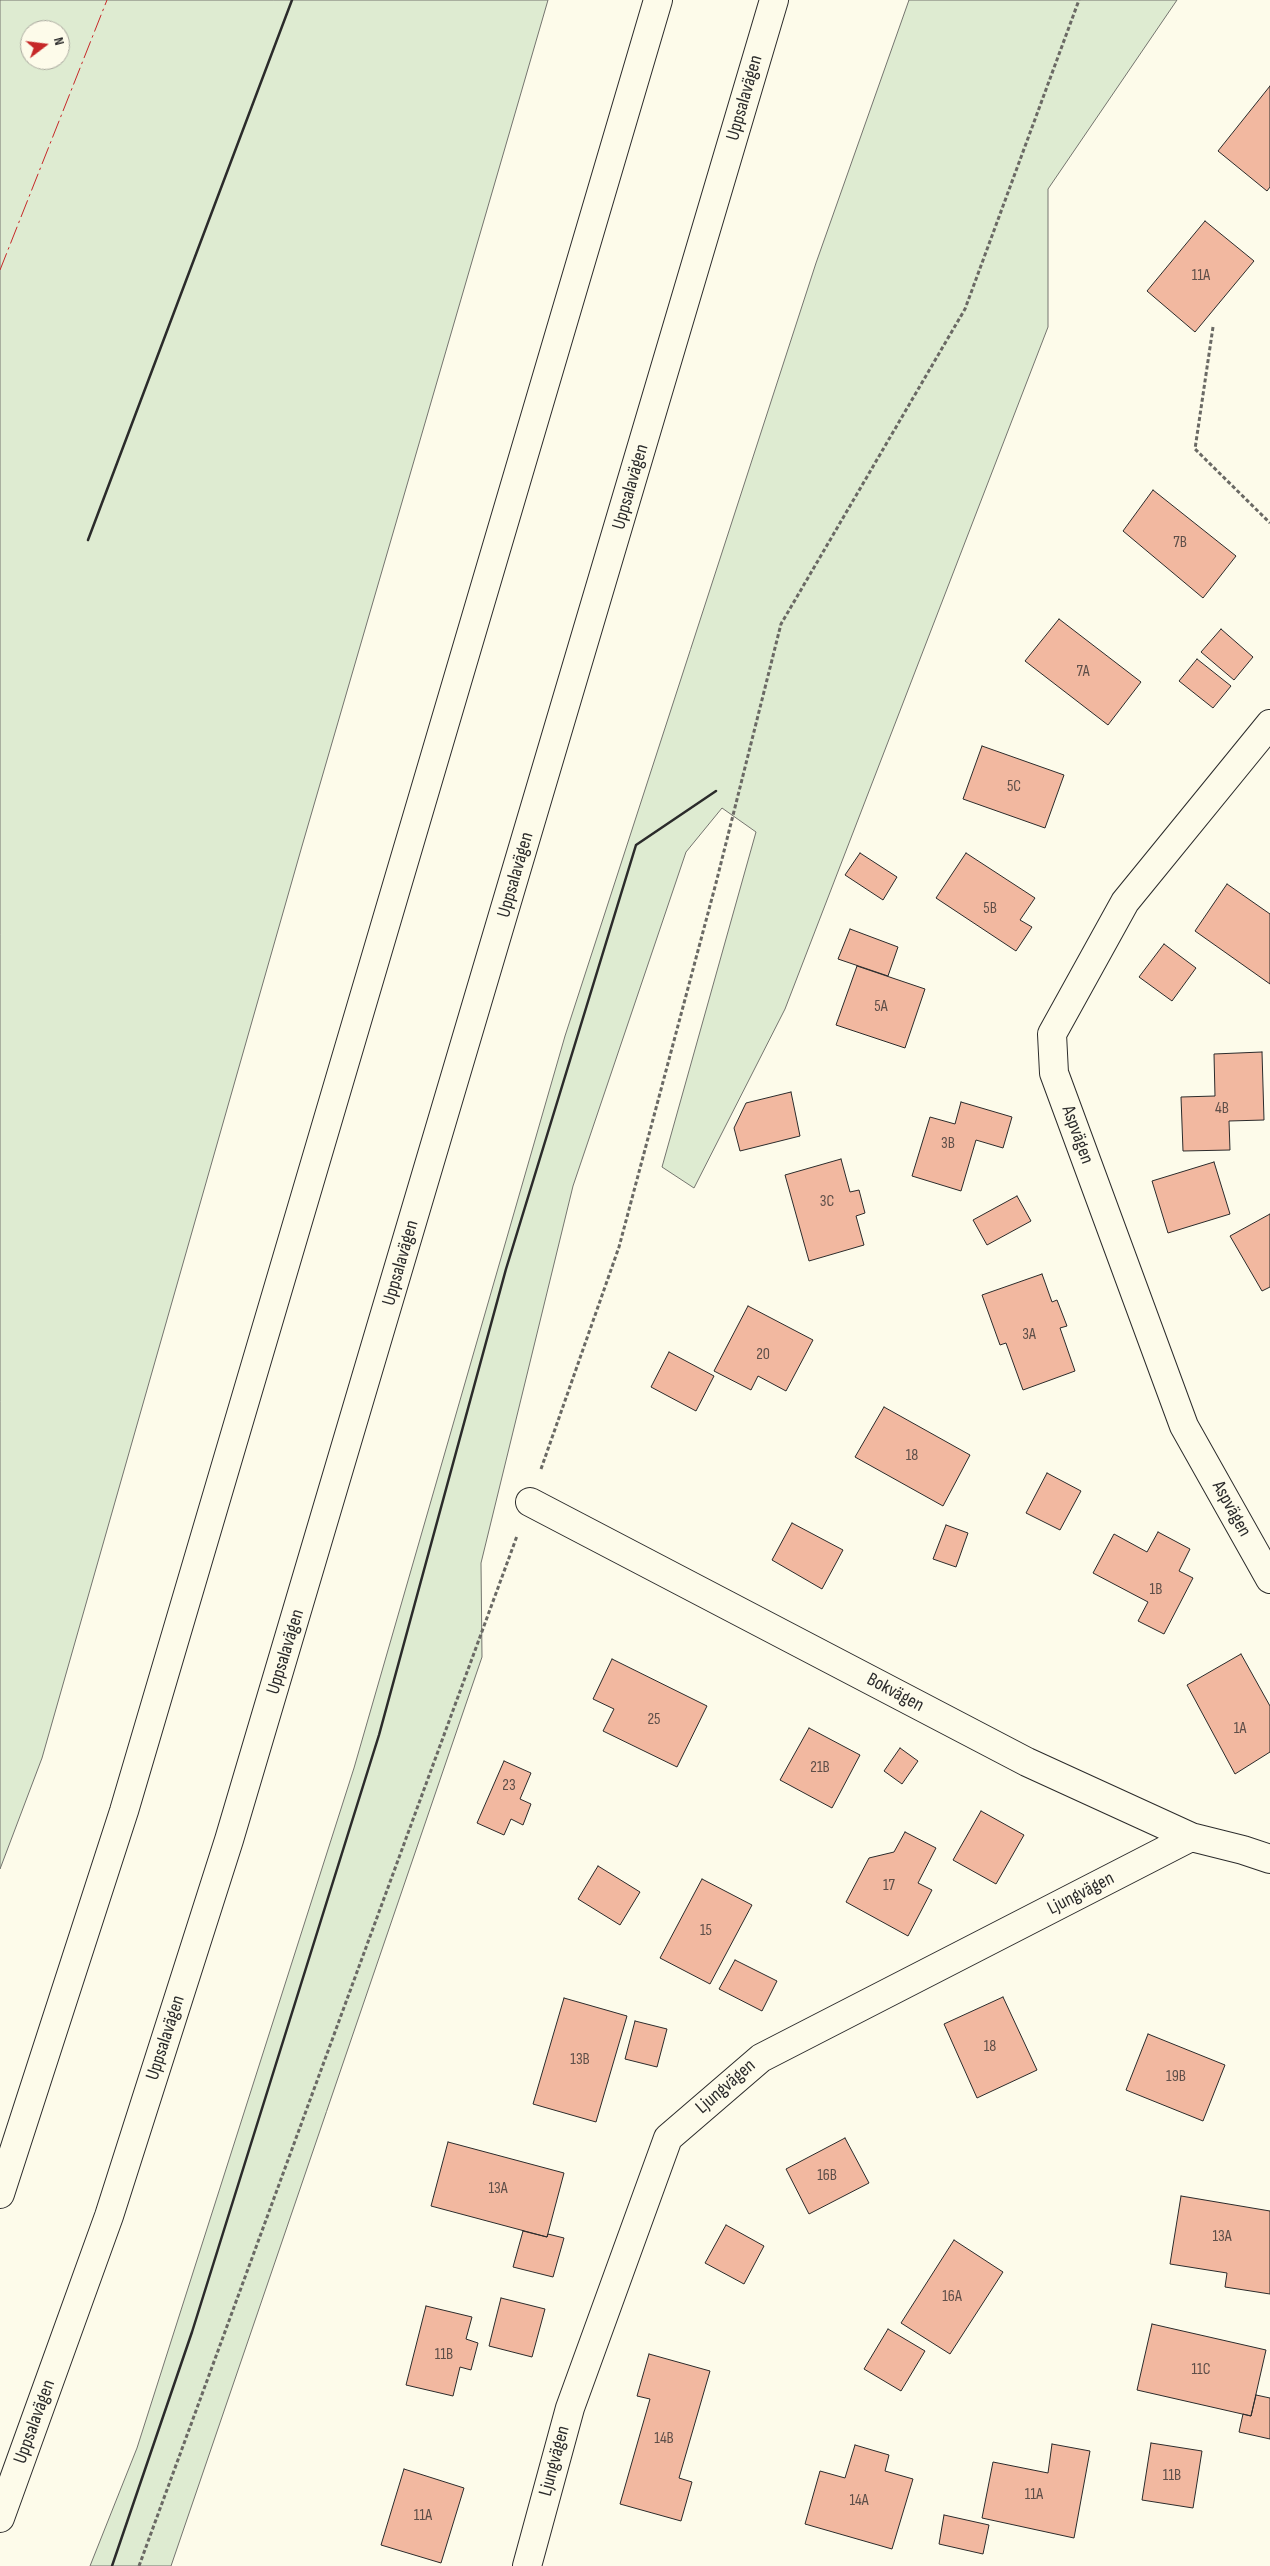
<!DOCTYPE html>
<meta charset="utf-8">
<style>
body{margin:0}
#map{position:relative;width:1270px;height:2566px;overflow:hidden;background:#fdfbea;font-family:"Sofia Sans Condensed",sans-serif}
canvas{display:block}
.north{position:absolute;left:20px;top:20px;width:50px;height:50px;box-sizing:border-box;background:#fdfbea;border:1px solid #a9a89e;border-radius:50%;rotate:75deg;font-size:14px;font-weight:700;line-height:20px;text-align:center;color:#2b2b2b}
.north::after{content:'';display:block;margin:auto;width:18px;height:22px;background:#c62828;clip-path:polygon(50% 0,100% 100%,50% 72%,0 100%)}
</style>
<div id="map">
<canvas width="1270" height="2566"></canvas>
<div class="north">N</div>
</div>
<script>
const context = document.querySelector('canvas').getContext('2d');
context.lineJoin = 'round';
function fillPath(path, color) {
  context.fillStyle = color;
  context.fill(path, 'evenodd');
}
function toPath(rows) {
  const path = new Path2D();
  for (const r of rows) {
    path.moveTo(r[0], r[1]);
    for (let i = 2; i < r.length; i += 2) path.lineTo(r[i], r[i + 1]);
  }
  return path;
}
function stroke(path, color, width, dash) {
  context.strokeStyle = color;
  context.lineWidth = width;
  context.lineCap = dash ? 'butt' : 'round';
  context.setLineDash(dash || []);
  context.stroke(path);
}
function drawText(font, color, halo, rows, align = 'center') {
  context.font = font + ' "Sofia Sans Condensed",sans-serif';
  context.lineWidth = 4;
  context.setLineDash([]);
  context.textBaseline = 'middle';
  context.strokeStyle = halo;
  context.fillStyle = color;
  for (const [text, x, y, turn = 0] of rows) {
    context.save();
    context.translate(x, y);
    context.rotate((+turn || 0) * Math.PI / 180);
    context.textAlign = isNaN(turn) ? turn : align;
    if (halo) context.strokeText(text, 0, 0);
    context.fillText(text, 0, 0);
    context.restore();
  }
}
const green = toPath([
 [0,0,548,0,302,846,42,1758,0,1869,0,0],
 [30,30,60,30,60,60,30,60,30,30],
 [909,0,1177,0,1048,189,1048,327,785,1009,694,1188,662,1167,756,832,722,808,686,852,573,1186,481,1563,482,1657,171,2566,90,2566,137,2448,354,1768,565,1036,816,263,909,0]
]);
const building = toPath([
 [1270,86,1270,187,1267,191,1218,151,1270,86],
 [1205,221,1254,261,1195,332,1147,291,1205,221],
 [1153,490,1236,556,1203,598,1123,531,1153,490],
 [1059,619,1141,682,1108,725,1025,661,1059,619],
 [1221,629,1253,657,1234,680,1201,652,1221,629],
 [1197,659,1231,686,1213,708,1179,681,1197,659],
 [982,746,1064,775,1045,828,963,799,982,746],
 [860,853,897,877,883,900,845,875,860,853],
 [966,853,1035,898,1020,920,1032,927,1016,951,936,898,966,853],
 [1227,884,1270,914,1270,984,1195,931,1227,884],
 [850,929,898,947,888,976,838,959,850,929],
 [1164,944,1196,968,1172,1001,1139,977,1164,944],
 [857,966,925,989,905,1048,836,1025,857,966],
 [1262,1052,1264,1120,1229,1121,1230,1150,1183,1151,1181,1097,1215,1096,1214,1054,1262,1052],
 [791,1092,800,1136,740,1151,734,1128,746,1103,791,1092],
 [961,1102,1012,1117,1003,1148,976,1140,961,1191,912,1176,930,1117,955,1124,961,1102],
 [841,1159,850,1192,859,1190,865,1213,856,1216,864,1245,809,1261,785,1175,841,1159],
 [1214,1162,1230,1214,1168,1233,1152,1181,1214,1162],
 [1017,1196,1031,1221,987,1245,973,1220,1017,1196],
 [1270,1214,1270,1287,1262,1291,1230,1236,1270,1214],
 [1042,1274,1052,1302,1057,1300,1067,1326,1060,1328,1075,1371,1023,1390,1006,1343,1000,1345,982,1295,1042,1274],
 [748,1306,813,1340,786,1391,758,1376,751,1390,714,1371,748,1306],
 [669,1352,714,1376,696,1411,651,1387,669,1352],
 [884,1407,970,1455,943,1506,855,1457,884,1407],
 [1047,1473,1081,1491,1060,1530,1026,1513,1047,1473],
 [792,1523,843,1550,822,1589,772,1560,792,1523],
 [946,1525,968,1533,956,1567,933,1559,946,1525],
 [1158,1532,1190,1549,1179,1571,1193,1578,1164,1634,1138,1621,1148,1602,1093,1573,1114,1534,1147,1552,1158,1532],
 [1241,1654,1270,1706,1270,1752,1235,1774,1187,1685,1241,1654],
 [612,1659,707,1706,677,1767,603,1731,614,1709,593,1699,612,1659],
 [809,1728,860,1755,832,1808,780,1780,809,1728],
 [900,1748,918,1761,902,1784,884,1771,900,1748],
 [504,1761,531,1773,520,1799,531,1804,523,1825,511,1819,504,1835,477,1823,504,1761],
 [981,1811,1024,1835,996,1884,953,1860,981,1811],
 [905,1832,936,1848,918,1883,932,1890,908,1936,846,1902,869,1858,894,1852,905,1832],
 [598,1866,640,1892,620,1925,578,1899,598,1866],
 [702,1879,752,1905,710,1984,660,1958,702,1879],
 [735,1960,777,1981,762,2011,719,1989,735,1960],
 [1003,1997,1037,2070,977,2098,944,2024,1003,1997],
 [564,1998,627,2016,596,2122,533,2104,564,1998],
 [635,2021,667,2029,657,2067,625,2059,635,2021],
 [1148,2034,1225,2065,1203,2121,1126,2090,1148,2034],
 [845,2138,869,2183,809,2214,786,2169,845,2138],
 [448,2142,564,2173,547,2237,431,2206,448,2142],
 [1181,2196,1270,2211,1270,2294,1225,2287,1227,2273,1170,2264,1181,2196],
 [726,2225,764,2246,744,2284,705,2263,726,2225],
 [523,2231,547,2237,548,2234,564,2238,553,2277,513,2267,523,2231],
 [954,2240,1003,2272,950,2354,901,2323,954,2240],
 [501,2298,545,2309,532,2357,489,2346,501,2298],
 [426,2306,472,2317,466,2339,478,2343,471,2370,460,2367,453,2396,406,2385,426,2306],
 [1152,2324,1266,2350,1251,2416,1137,2390,1152,2324],
 [888,2329,925,2351,901,2391,864,2369,888,2329],
 [649,2354,710,2371,679,2478,692,2482,681,2521,620,2504,650,2399,637,2396,649,2354],
 [1256,2395,1270,2398,1270,2439,1239,2432,1243,2414,1251,2416,1256,2395],
 [1151,2443,1202,2451,1193,2508,1142,2500,1151,2443],
 [1052,2444,1090,2451,1074,2538,982,2518,993,2462,1048,2473,1052,2444],
 [855,2445,889,2455,885,2471,913,2479,892,2549,805,2524,820,2471,845,2478,855,2445],
 [404,2469,464,2488,441,2563,381,2545,404,2469],
 [944,2515,989,2525,983,2554,939,2544,944,2515]
]);
const path = toPath([
 [1213,327,1195,449,1270,523],
 [541,1469,619,1247,716,883,781,624,965,309,1079,0],
 [139,2566,517,1536]
]);
const street = toPath([
 [1270,724,1125,902,1052,1034,1054,1073,1184,1426,1270,1579],
 [530,1502,1027,1762,1191,1837,1243,1850,1270,1859],
 [527,2566,570,2408,668,2138,761,2058,1191,1837]
]);
const highway = toPath([
 [0,2194,124,1811,658,0],
 [0,2518,109,2216,229,1840,774,0]
]);
const wall = toPath([
 [88,540,292,0],
 [112,2566,192,2332,379,1735,506,1269,636,845,716,791]
]);
const power = toPath([
 [0,270,107,0]
]);
const numberNames = [
 ["11A",1201,276],
 ["7B",1180,543],
 ["7A",1083,672],
 ["5C",1014,787],
 ["5B",990,909],
 ["5A",881,1007],
 ["4B",1222,1109],
 ["3B",948,1144],
 ["3C",827,1202],
 ["3A",1029,1335],
 ["20",763,1355],
 ["18",912,1456],
 ["1B",1156,1590],
 ["25",654,1720],
 ["1A",1240,1729],
 ["21B",820,1768],
 ["23",509,1786],
 ["17",889,1886],
 ["15",706,1931],
 ["18",990,2047],
 ["13B",580,2060],
 ["19B",1176,2077],
 ["16B",827,2176],
 ["13A",498,2189],
 ["13A",1222,2237],
 ["16A",952,2297],
 ["11B",444,2355],
 ["11C",1201,2370],
 ["14B",664,2439],
 ["11B",1172,2476],
 ["11A",1034,2495],
 ["14A",859,2501],
 ["11A",423,2516]
];
const streetNames = [
 ["Uppsalavägen",745,98,-74],
 ["Uppsalavägen",631,487,-74],
 ["Uppsalavägen",516,875,-74],
 ["Aspvägen",1077,1135,70],
 ["Uppsalavägen",401,1263,-74],
 ["Aspvägen",1231,1509,61],
 ["Uppsalavägen",286,1652,-73],
 ["Bokvägen",895,1693,28],
 ["Ljungvägen",1081,1894,-27],
 ["Uppsalavägen",166,2038,-72],
 ["Ljungvägen",726,2087,-41],
 ["Uppsalavägen",35,2422,-70],
 ["Ljungvägen",555,2461,-75]
];
fillPath(green, '#deebd1');
stroke(green, '#74746e', 1);
fillPath(building, '#f2b8a0');
stroke(building, '#2b2b2b', 1);
stroke(street, '#2b2b2b', 30);
stroke(highway, '#2b2b2b', 30);
stroke(path, '#6a6964', 3, [4, 2.5]);
stroke(street, '#fdfbea', 28);
stroke(highway, '#fdfbea', 28);
stroke(wall, '#2b2b2b', 2.5);
stroke(power, '#c62828', 1, [18, 4, 2.5, 4]);
drawText('16px', '#5d4e48', null, numberNames);
drawText('19px', '#2b2b2b', '#fdfbea', streetNames);
</script>
